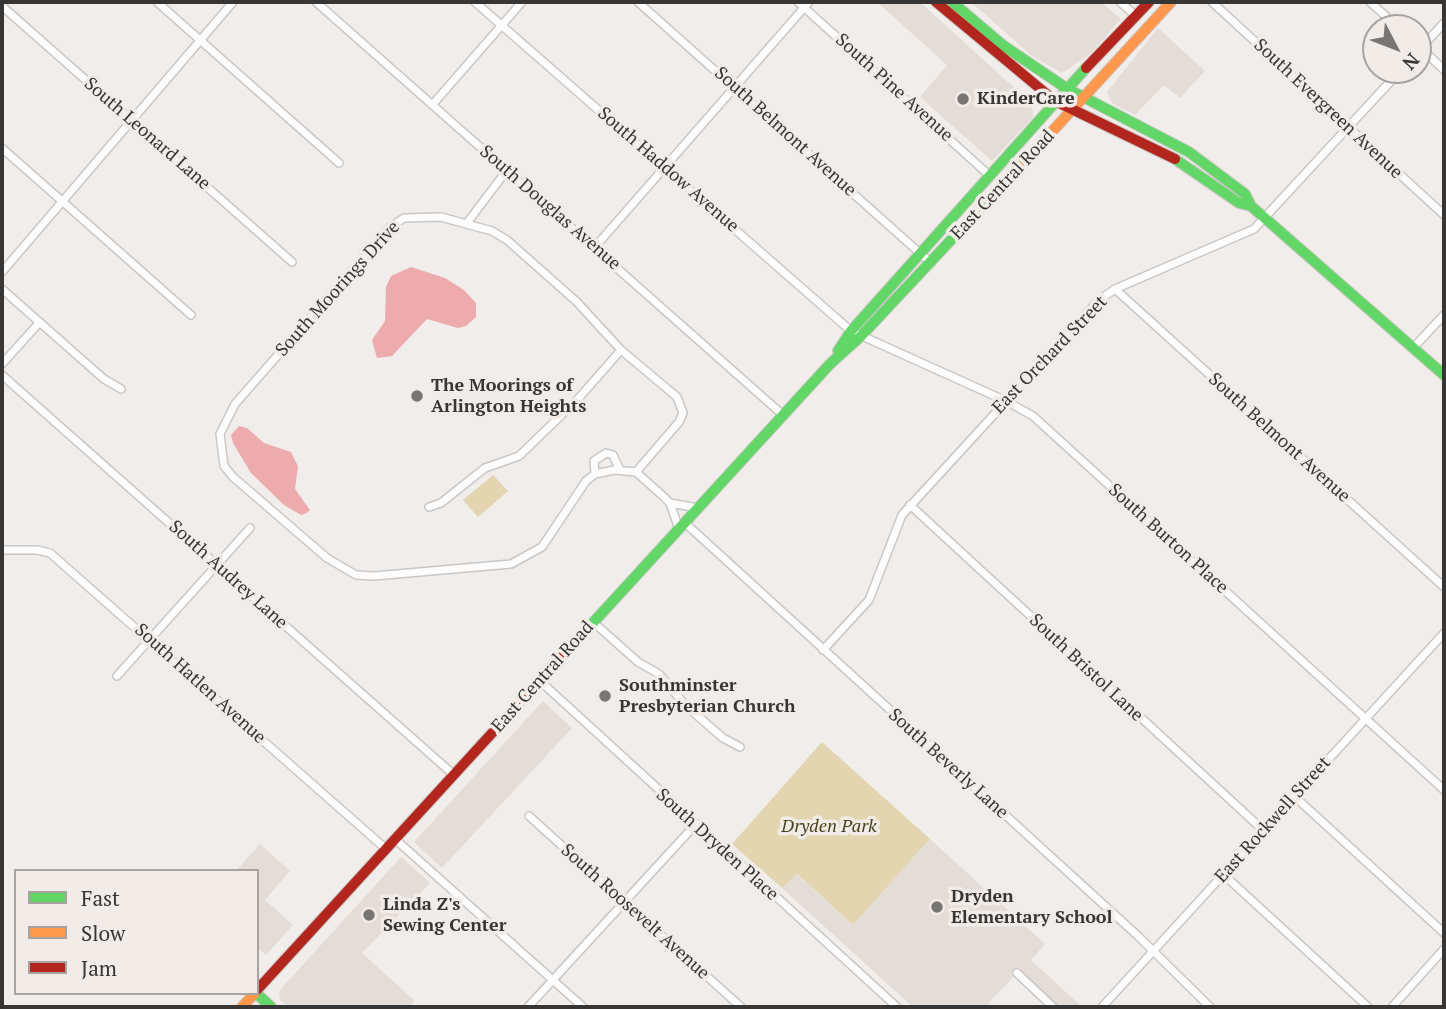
<!DOCTYPE html>
<style>
body{margin:0}
#map{position:relative;width:1446px;height:1009px;overflow:hidden;background:#f0edea;font-family:"PT Serif",serif}
canvas{display:block}
.frame{position:absolute;inset:0;border:4px solid #383634;pointer-events:none}
.legend{position:absolute;left:14px;top:869px;width:245px;height:126px;box-sizing:border-box;background:#f2ece8;border:2px solid #a8a3a0;margin:0;padding:9px 12px;list-style:none;font-size:21px;color:#383634}
.legend li{display:flex;align-items:center;gap:14px;height:35px}
.legend b{width:35px;border:2px solid #a8a3a0}
.north{position:absolute;left:1362px;top:14px;width:70px;height:70px;box-sizing:border-box;background:#f2ece8;border:2px solid #a8a3a0;border-radius:50%;rotate:132deg;font-size:19px;font-weight:700;line-height:28px;text-align:center;color:#383634}
.north::after{content:'';display:block;margin:auto;width:24px;height:32px;background:#787674;clip-path:polygon(50% 0,100% 100%,50% 72%,0 100%)}
</style>
<div id="map">
<canvas width="1446" height="1009"></canvas>
<div class="frame"></div>
<ul class="legend">
<li><b style="height:9px;background:#63d668"></b>Fast</li>
<li><b style="height:9px;background:#ff974d"></b>Slow</li>
<li><b style="height:9px;background:#b3261e"></b>Jam</li>
</ul>
<div class="north">N</div>
</div>
<script>
const context = document.querySelector('canvas').getContext('2d');
context.lineJoin = 'round';
function fillPath(path, color) {
  context.fillStyle = color;
  context.fill(path, 'evenodd');
}
function toPath(rows) {
  const path = new Path2D();
  for (const r of rows) {
    path.moveTo(r[0], r[1]);
    for (let i = 2; i < r.length; i += 2) path.lineTo(r[i], r[i + 1]);
  }
  return path;
}
function stroke(path, color, width, dash) {
  context.strokeStyle = color;
  context.lineWidth = width;
  context.lineCap = dash ? 'butt' : 'round';
  context.setLineDash(dash || []);
  context.stroke(path);
}
function drawText(font, color, halo, rows, align = 'center') {
  context.font = font + ' "PT Serif",serif';
  context.lineWidth = 7;
  context.setLineDash([]);
  context.textBaseline = 'middle';
  context.strokeStyle = halo;
  context.fillStyle = color;
  for (const [text, x, y, turn = 0] of rows) {
    context.save();
    context.translate(x, y);
    context.rotate((+turn || 0) * Math.PI / 180);
    context.textAlign = isNaN(turn) ? turn : align;
    if (halo) context.strokeText(text, 0, 0);
    context.fillText(text, 0, 0);
    context.restore();
  }
}
const built = toPath([
 [877,2,920,2,1032,104,1033,117,992,161,920,97,947,65],
 [971,2,1101,2,1121,19,1090,54,1062,73,1032,56],
 [1158,28,1205,71,1180,98,1164,85,1135,115,1112,103,1107,92],
 [543,701,572,728,442,868,414,842],
 [930,839,1045,944,1031,960,1082,1007,1058,1007,1018,972,985,1007,913,1007,782,888,796,874,853,925],
 [260,844,290,871,265,900,293,925,266,955,257,948,257,871,236,871],
 [401,857,430,883,362,953,415,1001,408,1007,288,1007,280,1000,279,991]
]);
const green = toPath([
 [493,475,508,491,478,517,463,500],
 [822,742,930,839,853,925,797,874,782,888,732,844]
]);
const water = toPath([
 [411,267,445,278,464,290,476,303,476,317,466,326,458,328,427,319,392,356,377,358,372,340,385,321,386,287,391,276],
 [239,426,247,428,264,443,291,452,298,466,295,489,310,510,307,513,301,515,284,505,251,473,233,443,231,435]
]);
const street = toPath([
 [157,2,339,163],
 [316,2,783,415],
 [475,2,851,331,1006,401,1033,416,1444,790],
 [638,2,931,263],
 [798,2,990,176],
 [1120,2,1136,16],
 [1212,2,1444,215],
 [1370,2,1399,28],
 [2,6,292,262],
 [1419,46,1444,70],
 [1418,51,1444,23],
 [433,104,522,2],
 [2,148,191,315],
 [467,223,507,170],
 [595,247,809,2],
 [2,272,233,2],
 [2,289,104,379,121,389],
 [1115,289,1444,587],
 [1413,348,1444,315],
 [2,364,39,323],
 [2,375,454,775],
 [636,472,679,422,683,413,677,397,621,350,577,302,507,240,492,231,441,217,404,218,390,227,235,404,220,434,224,466,233,477,327,558,356,575,374,576,511,564,542,547,586,481,595,474,614,470,636,472,664,497,670,503,679,529],
 [595,474,594,461,606,453,613,455,620,470],
 [670,503,698,508],
 [910,505,1263,830],
 [429,507,441,503,485,468,519,456,578,399,621,350],
 [684,522,1138,936,1210,1007],
 [2,550,37,550,50,553,386,849],
 [593,622,638,662,659,674,685,705,723,738,740,747],
 [823,650,869,600,902,515,1099,300,1115,289,1254,229,1401,70],
 [117,676,250,528],
 [540,681,897,1007],
 [1294,796,1444,933],
 [529,816,741,1007],
 [395,839,583,1007],
 [1223,874,1368,1007],
 [1017,973,1053,1007],
 [528,1007,695,825],
 [1102,1007,1444,633],
 [1392,1007,1444,949]
]);
const fast = toPath([
 [952,2,1004,46,1066,88,1189,152,1245,194,1251,206],
 [1175,159,1239,203,1251,206,1444,375],
 [838,351,851,331,1086,68],
 [568,650,830,364,861,336,1025,161],
 [256,993,271,1007]
]);
const slow = toPath([
 [1025,161,1171,2],
 [242,1007,255,993]
]);
const jam = toPath([
 [936,2,1055,101,1175,159],
 [1086,68,1149,2],
 [257,990,568,650]
]);
const markers = [
 [963,99,7,"#787674"],
 [417,396,7,"#787674"],
 [605,696,7,"#787674"],
 [937,907,7,"#787674"],
 [369,915,7,"#787674"]
];
const streetNames = [
 ["South Pine Avenue",894,88,42],
 ["South Evergreen Avenue",1328,109,43],
 ["South Belmont Avenue",785,132,42],
 ["South Leonard Lane",147,134,41],
 ["South Haddow Avenue",668,170,41],
 ["East Central Road",1003,185,-47],
 ["South Douglas Avenue",550,208,41],
 ["South Moorings Drive",338,289,-48],
 ["East Orchard Street",1050,355,-46],
 ["South Belmont Avenue",1279,438,42],
 ["South Burton Place",1168,539,42],
 ["South Audrey Lane",228,575,42],
 ["South Bristol Lane",1086,668,43],
 ["East Central Road",543,677,-48],
 ["South Hatlen Avenue",200,684,42],
 ["South Beverly Lane",948,764,42],
 ["East Rockwell Street",1273,820,-48],
 ["South Dryden Place",717,845,42],
 ["South Roosevelt Avenue",635,912,42]
];
const poiNames = [
 ["KinderCare",977,99],
 ["The Moorings of",431,386],
 ["Arlington Heights",431,407],
 ["Southminster",619,686],
 ["Presbyterian Church",619,707],
 ["Dryden",951,897],
 ["Elementary School",951,918],
 ["Linda Z's",383,905],
 ["Sewing Center",383,926]
];
const parkNames = [
 ["Dryden Park",829,827]
];
fillPath(built, '#e4dcd7');
fillPath(green, '#e2d5af');
fillPath(water, '#edabae');
stroke(street, '#cac7c5', 10);
stroke(fast, '#cac7c5', 12);
stroke(slow, '#cac7c5', 12);
stroke(jam, '#cac7c5', 12);
stroke(street, '#fdfcfc', 7);
stroke(fast, '#63d668', 10);
stroke(slow, '#ff974d', 10);
stroke(jam, '#b3261e', 10);
for (const [x, y, r, color] of markers) {
  const dot = new Path2D();
  dot.arc(x, y, r, 0, 2 * Math.PI);
  context.fillStyle = color;
  context.fill(dot);
  stroke(dot, '#f2ece8', 2.5);
}
drawText('18px', '#383634', '#f2ece8', streetNames);
drawText('bold 18px', '#383634', '#f2ece8', poiNames, 'left');
drawText('italic 18px', '#4b401a', '#f2ece8', parkNames);
</script>
